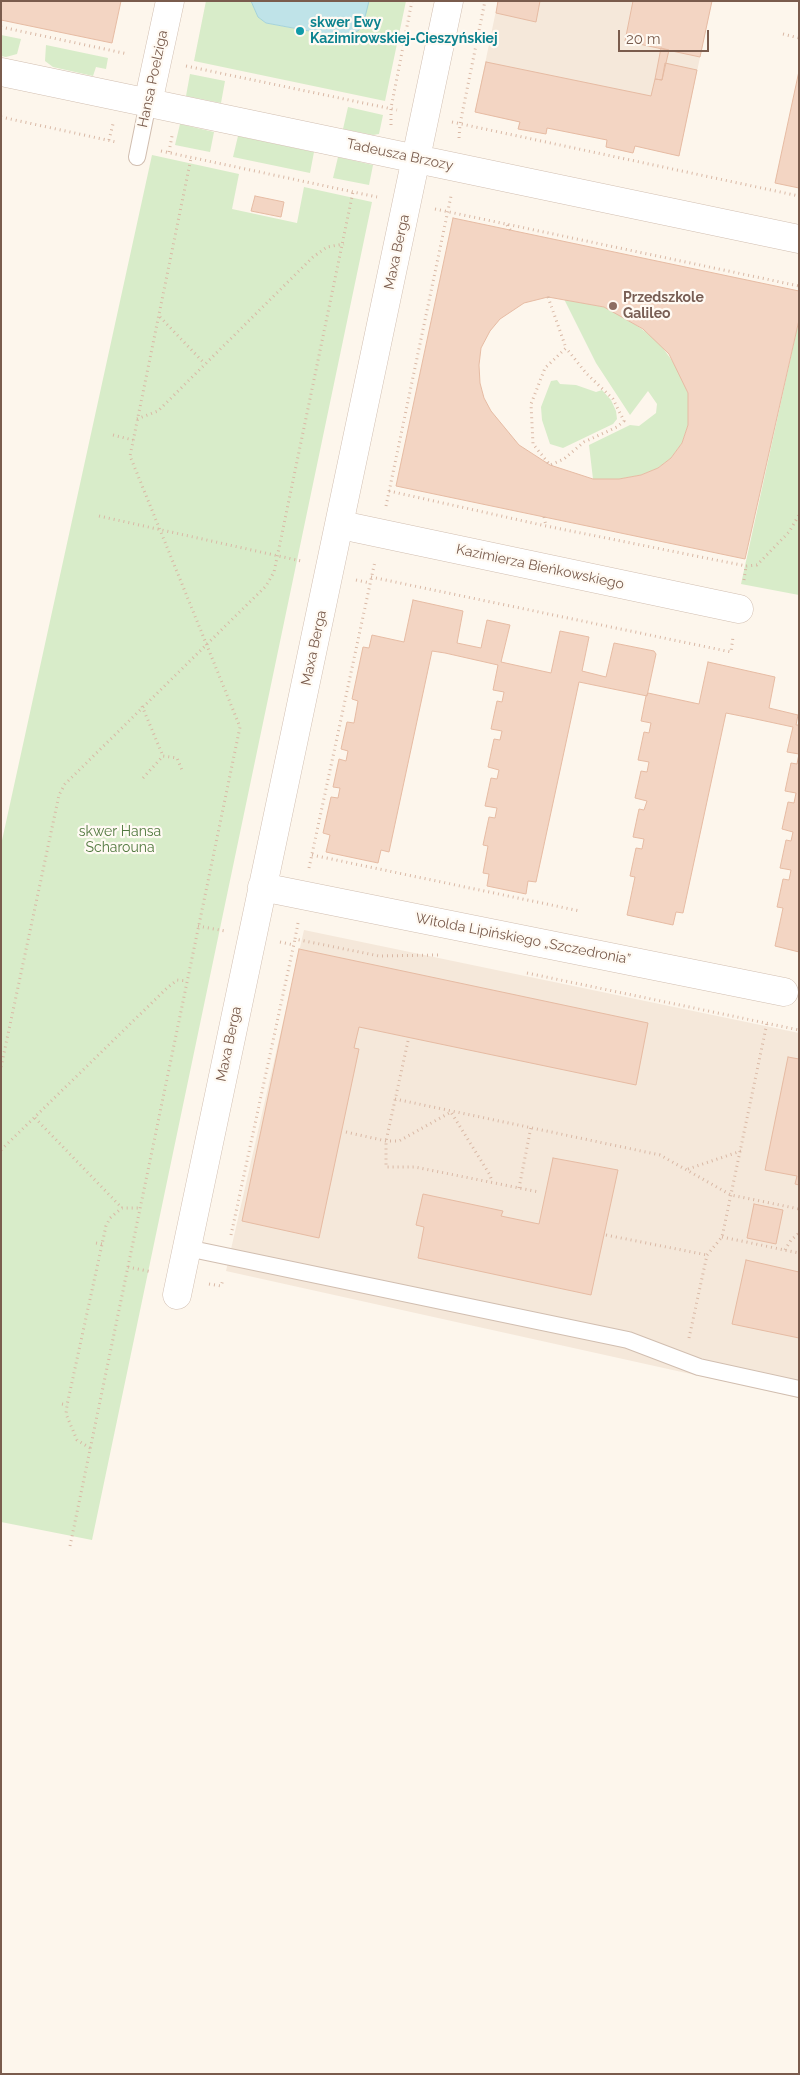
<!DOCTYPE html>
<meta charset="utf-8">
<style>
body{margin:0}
#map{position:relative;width:800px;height:2075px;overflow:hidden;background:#fdf6ec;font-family:Raleway,sans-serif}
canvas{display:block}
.frame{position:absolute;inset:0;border:2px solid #7a5c4d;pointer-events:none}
.scale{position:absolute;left:618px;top:30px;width:91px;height:22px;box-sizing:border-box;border:2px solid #7a5c4d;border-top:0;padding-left:6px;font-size:15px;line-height:18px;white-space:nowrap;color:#7a5c4d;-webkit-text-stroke:4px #fffaf3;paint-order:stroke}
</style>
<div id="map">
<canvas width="800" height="2075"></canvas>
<div class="frame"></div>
<div class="scale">20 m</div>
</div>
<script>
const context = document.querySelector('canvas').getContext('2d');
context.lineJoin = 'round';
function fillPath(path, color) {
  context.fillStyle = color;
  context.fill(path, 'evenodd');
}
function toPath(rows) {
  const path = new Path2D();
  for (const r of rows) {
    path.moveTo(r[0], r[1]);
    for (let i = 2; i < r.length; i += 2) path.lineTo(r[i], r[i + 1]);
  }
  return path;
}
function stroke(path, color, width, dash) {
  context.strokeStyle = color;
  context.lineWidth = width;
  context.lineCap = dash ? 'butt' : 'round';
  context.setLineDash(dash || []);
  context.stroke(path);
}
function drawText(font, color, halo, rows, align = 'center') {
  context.font = font + ' Raleway,sans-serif';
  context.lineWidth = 4.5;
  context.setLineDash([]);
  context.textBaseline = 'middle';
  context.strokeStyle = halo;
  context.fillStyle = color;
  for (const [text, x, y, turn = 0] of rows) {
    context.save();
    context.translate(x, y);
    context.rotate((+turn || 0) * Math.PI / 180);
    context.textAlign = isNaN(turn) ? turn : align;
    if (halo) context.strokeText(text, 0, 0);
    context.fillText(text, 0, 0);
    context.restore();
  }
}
const residential = toPath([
 [498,1,712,1,679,156,635,146,633,153,606,147,607,140,548,128,546,134,518,129,519,122,475,112],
 [304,930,799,1033,799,1398,226,1271]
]);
const green = toPath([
 [206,1,251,1,258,16,266,23,346,38,369,1,406,1,385,101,194,61],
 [1,35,21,39,17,54,6,57,1,56],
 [46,45,108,58,106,69,96,67,93,76,53,67,45,61],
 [190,74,225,81,221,103,186,96],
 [348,107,383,115,379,134,373,135,343,129],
 [180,124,214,132,210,152,175,145],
 [238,136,314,152,310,173,233,157],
 [152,155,239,174,232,209,297,223,304,187,372,202,92,1540,1,1522,1,845],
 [338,157,373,165,369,185,333,178],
 [564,299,604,307,626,318,657,340,679,370,688,393,688,425,682,443,671,458,658,468,641,475,619,479,593,479,589,445,630,425,639,426,656,413,657,404,648,391,630,415,596,363],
 [799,320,799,595,741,584],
 [557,380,560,384,576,385,596,392,602,390,611,400,616,411,617,419,613,424,563,448,550,444,542,420,541,407,551,381]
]);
const water = toPath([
 [251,1,369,1,364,21,359,30,347,38,266,23,258,17,251,1]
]);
const building = toPath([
 [1,1,121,1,112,43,1,20,1,1],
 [498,1,540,1,536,22,496,13,498,1],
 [633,1,712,1,700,57,625,41,633,1],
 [661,48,669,50,662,80,655,79,661,48],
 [486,62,651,96,655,79,662,80,665,63,697,70,679,156,635,146,633,153,606,147,607,140,547,128,546,134,518,129,520,122,475,112,486,62],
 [799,71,799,188,775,183,799,71],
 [255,196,284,202,281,217,251,211,255,196],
 [453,218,799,291,799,320,745,559,396,486,453,218],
 [548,297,604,307,643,329,669,354,688,393,688,425,682,443,671,458,658,468,641,475,619,479,593,479,550,465,519,445,491,411,484,398,480,383,479,365,481,348,490,331,500,319,524,303,548,297],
 [413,600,463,611,457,643,481,648,487,620,510,625,501,662,551,673,560,631,589,637,582,671,606,677,614,643,654,651,656,654,647,696,579,682,536,882,528,881,526,894,487,886,489,874,483,873,488,846,483,845,489,817,495,818,497,808,485,806,491,778,497,779,499,770,488,767,494,739,500,740,502,731,491,729,497,701,502,702,504,692,493,690,498,665,445,653,432,651,389,852,381,850,378,863,326,852,330,835,323,833,331,797,338,798,340,788,333,787,339,759,346,761,348,751,341,749,347,722,354,723,358,701,352,699,363,647,369,648,372,635,404,642,413,600],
 [708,662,775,677,769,708,798,715,796,725,799,725,799,952,775,946,783,908,777,907,783,879,789,880,791,870,780,868,786,840,791,841,793,832,782,829,788,802,794,803,796,793,785,791,791,763,797,764,799,754,787,752,793,727,751,718,726,713,683,913,676,912,673,925,627,915,635,877,630,876,636,848,642,849,644,839,633,837,639,809,644,810,647,801,635,798,641,771,647,772,649,762,638,760,644,732,649,733,651,723,641,721,646,696,648,693,699,704,708,662],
 [299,949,648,1023,636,1085,359,1027,354,1048,359,1049,319,1238,242,1221,299,949],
 [788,1057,799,1059,799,1185,795,1184,797,1176,765,1170,788,1057],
 [553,1158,618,1170,591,1295,418,1258,424,1227,416,1225,423,1194,503,1211,501,1216,539,1224,553,1158],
 [754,1204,783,1210,776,1244,747,1238,754,1204],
 [746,1260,799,1272,799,1338,732,1324,746,1260]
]);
const path = toPath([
 [1,27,128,54],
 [783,34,799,38],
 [186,66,397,110],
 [1,117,116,142],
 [452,122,799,196],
 [391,125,391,108,412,1],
 [459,138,460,124,485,1],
 [109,140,113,124],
 [161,151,377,197],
 [169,152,172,136],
 [435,209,799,286],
 [507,225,511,231],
 [548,297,566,348,545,368,531,404,533,444,550,465,564,459,584,442,617,427,624,421,613,399,586,373,566,348],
 [160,317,205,364],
 [137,419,158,411,313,257,327,247,344,244],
 [113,435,133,440],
 [389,491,546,526,746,566,757,565,789,532,799,515],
 [386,506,451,196],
 [99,516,301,561],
 [544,517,546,526],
 [371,577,731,652,733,637],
 [356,580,370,583],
 [744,580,746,566],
 [142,706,163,756],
 [143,778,163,756,177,758,182,770],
 [312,855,580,911],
 [309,868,375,561],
 [298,923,295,939,379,956,438,955],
 [198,926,225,931],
 [280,942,294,945],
 [527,973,799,1030],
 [408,1041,386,1141,386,1167,415,1167,539,1192],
 [1,1067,59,795,65,784,266,586,274,572,353,192],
 [395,1099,660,1155,731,1195,799,1209],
 [35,1118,122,1208],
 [346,1132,386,1141,399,1141,451,1112,490,1175,492,1182],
 [1,1150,167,988,177,980,187,981],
 [688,1169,741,1151],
 [519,1188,531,1127],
 [231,1235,295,939],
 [606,1235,707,1255],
 [722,1237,799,1253],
 [96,1243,102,1244],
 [785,1250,791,1240,799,1233],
 [128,1267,152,1272],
 [209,1284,221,1286,223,1280],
 [689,1338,707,1255,722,1237,767,1023],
 [62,1404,67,1405],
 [90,1448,77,1440,66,1414,67,1405,106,1226,110,1218,122,1208,141,1208],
 [70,1546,240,727,130,456,191,158]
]);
const lane = toPath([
 [137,157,148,103],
 [187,1248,628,1340,699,1367,799,1389]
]);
const street = toPath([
 [1,72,799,239],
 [148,103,170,1],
 [341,525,739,609],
 [262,887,784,992],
 [177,1295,449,1]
]);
const markers = [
 [300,31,5,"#0f9aa8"],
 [613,306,5,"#8d6e63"]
];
const cultureNames = [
 ["skwer Ewy",310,23],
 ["Kazimirowskiej-Cieszyńskiej",310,39]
];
const streetNames = [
 ["Hansa Poelziga",153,79,-78],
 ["Tadeusza Brzozy",400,155,12],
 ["Maxa Berga",397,252,-78],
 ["Kazimierza Bieńkowskiego",540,567,12],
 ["Maxa Berga",314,648,-78],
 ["Witolda Lipińskiego „Szczedronia”",523,939,11],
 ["Maxa Berga",229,1044,-78]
];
const educationNames = [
 ["Przedszkole",623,298],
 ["Galileo",623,314]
];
const parkNames = [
 ["skwer Hansa",120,832],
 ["Scharouna",120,848]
];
fillPath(residential, '#f5e8da');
fillPath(green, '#d8ecc9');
fillPath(water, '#bfe3e8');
stroke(water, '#a5d3da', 1);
fillPath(building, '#f3d5c3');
stroke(building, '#e6bba3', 1);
stroke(lane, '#d1beb0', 18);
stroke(street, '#d1beb0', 29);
stroke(path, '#d9b8a5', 3, [1, 4]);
stroke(lane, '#fff', 16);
stroke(street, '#fff', 28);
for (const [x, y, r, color] of markers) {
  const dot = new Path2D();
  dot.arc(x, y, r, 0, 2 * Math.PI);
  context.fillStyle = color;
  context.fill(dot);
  stroke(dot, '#fffaf3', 2);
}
drawText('bold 14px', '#0d838f', '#fffaf3', cultureNames, 'left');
drawText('14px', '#7a5c4d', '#fffaf3', streetNames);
drawText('bold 14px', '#785e54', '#fffaf3', educationNames, 'left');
drawText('14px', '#537a41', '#fffaf3', parkNames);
</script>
